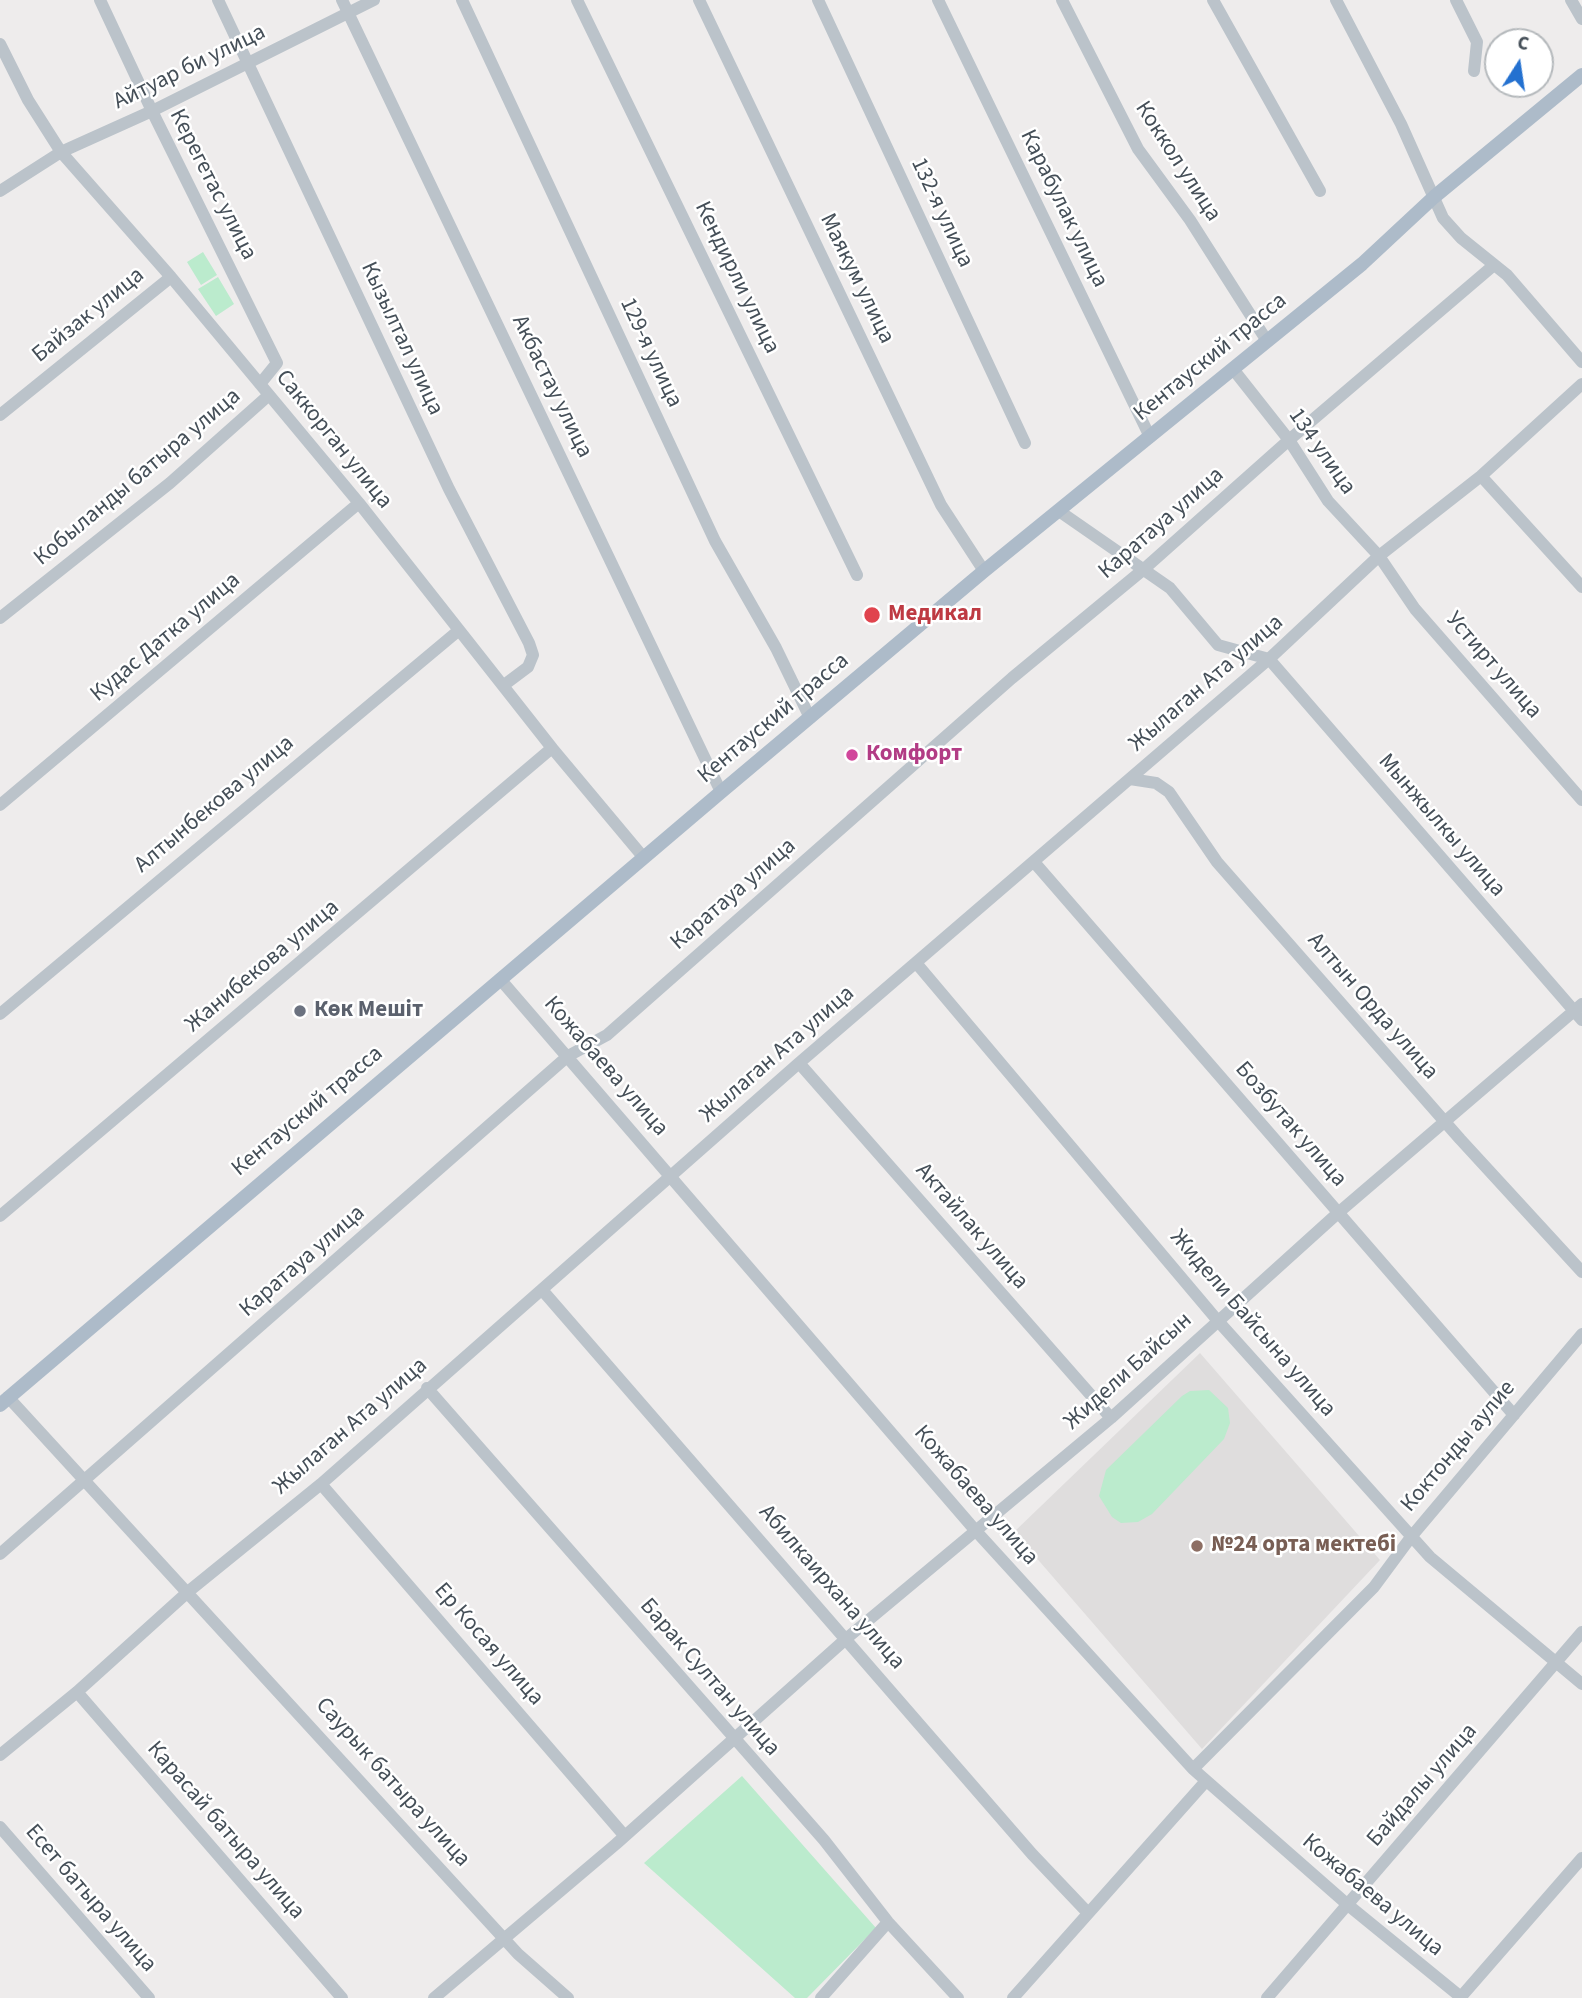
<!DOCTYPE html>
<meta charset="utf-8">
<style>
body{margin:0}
#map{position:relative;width:1582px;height:1998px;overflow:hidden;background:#eeecec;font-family:"Source Sans 3",sans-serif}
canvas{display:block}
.north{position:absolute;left:1484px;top:28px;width:70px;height:70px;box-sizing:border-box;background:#fff;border:2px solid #b5b9bc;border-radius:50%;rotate:12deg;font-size:19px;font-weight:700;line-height:28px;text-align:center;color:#454f58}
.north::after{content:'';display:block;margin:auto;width:24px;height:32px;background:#2471d0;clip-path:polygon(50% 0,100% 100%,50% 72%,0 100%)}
</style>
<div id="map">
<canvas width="1582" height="1998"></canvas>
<div class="north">С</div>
</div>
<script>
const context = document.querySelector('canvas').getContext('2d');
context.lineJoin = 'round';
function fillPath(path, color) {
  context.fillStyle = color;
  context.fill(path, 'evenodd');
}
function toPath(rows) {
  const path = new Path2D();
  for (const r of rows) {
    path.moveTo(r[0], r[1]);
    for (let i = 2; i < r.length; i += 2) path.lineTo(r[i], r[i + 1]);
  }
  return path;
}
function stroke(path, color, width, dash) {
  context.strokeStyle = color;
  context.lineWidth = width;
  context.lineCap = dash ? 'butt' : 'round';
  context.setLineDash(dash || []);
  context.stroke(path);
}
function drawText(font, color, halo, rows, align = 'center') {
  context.font = font + ' "Source Sans 3",sans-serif';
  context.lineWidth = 5;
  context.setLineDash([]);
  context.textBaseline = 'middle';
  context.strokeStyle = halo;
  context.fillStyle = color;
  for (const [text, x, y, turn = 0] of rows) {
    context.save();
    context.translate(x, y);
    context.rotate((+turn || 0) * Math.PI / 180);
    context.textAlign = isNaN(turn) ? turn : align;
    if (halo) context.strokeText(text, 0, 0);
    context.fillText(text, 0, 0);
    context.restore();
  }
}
const education = toPath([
 [1200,1353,1380,1560,1202,1749,1014,1532]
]);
const green = toPath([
 [203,252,217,275,201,285,187,262],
 [218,277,234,304,216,316,198,289],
 [1209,1390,1228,1408,1230,1423,1224,1439,1152,1514,1138,1522,1121,1523,1112,1517,1099,1496,1106,1470,1182,1396,1190,1391],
 [742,1776,876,1928,807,1998,795,1998,644,1863]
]);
const minor = toPath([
 [100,0,152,111,277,363,260,384],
 [218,0,449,489,529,643,533,655,528,667,504,685],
 [342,0,721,792],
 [462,0,715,541,776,648,810,718],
 [577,0,857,575],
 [699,0,941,505,984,571],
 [818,0,1025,443],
 [938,0,1150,437],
 [1062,0,1138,149,1190,220,1267,341],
 [1213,0,1320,191],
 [1336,0,1401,124,1443,218,1461,238,1507,275,1582,362],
 [1456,0,1477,42,1474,71],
 [1571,0,1582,19],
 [0,44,28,100,61,152,171,277,359,503,552,748,644,858],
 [0,191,61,152,152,111,374,0],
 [1233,369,1289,440,1328,501,1379,556,1415,609,1582,800],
 [0,415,171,277],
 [1481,476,1582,587],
 [1059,511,1170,588,1218,645,1269,659,1582,1020],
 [0,618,170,483,269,395],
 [1130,779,1156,783,1169,792,1217,862,1460,1139,1582,1272],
 [0,805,359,503],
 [1034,862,1514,1415],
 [917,964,1218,1321,1430,1557,1582,1684],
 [500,979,975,1530,1193,1769,1348,1905,1462,1998],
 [0,1014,458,631],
 [799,1063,1111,1418],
 [0,1216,552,748],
 [543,1291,1032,1854,1088,1913],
 [427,1388,824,1840,888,1922,958,1998],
 [8,1397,518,1954,568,1998],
 [321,1484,623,1834],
 [0,1554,568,1056,607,1035,1012,678,1144,569,1289,440,1494,265],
 [77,1692,342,1998],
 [0,1755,77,1692,189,1591,321,1484,799,1063,1269,659,1379,556,1481,476,1582,384],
 [1193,1769,1374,1587,1411,1537,1582,1334],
 [0,1827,149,1998],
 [434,1998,616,1844,847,1638,1111,1418,1338,1213,1582,1004],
 [821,1998,888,1922],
 [1013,1998,1206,1781],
 [1267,1998,1582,1632],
 [1460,1998,1582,1858]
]);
const major = toPath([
 [0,1405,721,792,984,571,1362,264,1434,197,1582,75]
]);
const markers = [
 [872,615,9,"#e0444e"],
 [852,755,7,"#d1479c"],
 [300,1011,7,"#6b7280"],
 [1197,1546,7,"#8d6e63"]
];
const streetNames = [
 ["Айтуар би улица",190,68,-26],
 ["Коккол улица",1177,162,57],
 ["Керегетас улица",212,185,63],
 ["Карабулак улица",1063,209,64],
 ["132-я улица",941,213,65],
 ["Кендирли улица",736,278,64],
 ["Маякум улица",856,279,64],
 ["Байзак улица",89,316,-39],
 ["Кызылтал улица",401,339,65],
 ["129-я улица",650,353,65],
 ["Кентауский трасса",1211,358,-39],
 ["Акбастау улица",551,387,64],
 ["Саккорган улица",333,440,51],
 ["134 улица",1321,452,55],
 ["Кобыланды батыра улица",138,478,-40],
 ["Каратауа улица",1162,524,-41],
 ["Кудас Датка улица",166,638,-40],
 ["Устирт улица",1493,666,49],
 ["Жылаган Ата улица",1207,684,-41],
 ["Кентауский трасса",774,719,-40],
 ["Алтынбекова улица",215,805,-40],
 ["Мынжылкы улица",1441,826,49],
 ["Каратауа улица",734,895,-41],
 ["Жанибекова улица",263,967,-40],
 ["Алтын Орда улица",1372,1007,49],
 ["Жылаган Ата улица",778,1055,-41],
 ["Кожабаева улица",605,1067,49],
 ["Кентауский трасса",308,1112,-40],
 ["Бозбутак улица",1290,1125,49],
 ["Актайлак улица",971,1227,49],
 ["Каратауа улица",303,1262,-41],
 ["Жидели Байсына улица",1252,1324,49],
 ["Жидели Байсын",1129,1372,-42],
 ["Жылаган Ата улица",351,1427,-41],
 ["Коктонды аулие",1459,1447,-50],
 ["Кожабаева улица",975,1496,49],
 ["Абилкаирхана улица",831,1588,49],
 ["Ер Косая улица",488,1645,49],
 ["Барак Султан улица",709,1678,49],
 ["Саурык батыра улица",392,1783,48],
 ["Байдалы улица",1423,1786,-49],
 ["Карасай батыра улица",225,1831,49],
 ["Кожабаева улица",1372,1896,40],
 ["Есет батыра улица",90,1899,49]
];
const healthNames = [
 ["Медикал",888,615]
];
const hotelNames = [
 ["Комфорт",866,755]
];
const worshipNames = [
 ["Көк Мешіт",314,1011]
];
const educationNames = [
 ["№24 орта мектебі",1211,1546]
];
fillPath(education, '#dfdddd');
fillPath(green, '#bbebcd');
stroke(minor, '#bbc3ca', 12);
stroke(major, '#adbbc9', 14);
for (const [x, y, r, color] of markers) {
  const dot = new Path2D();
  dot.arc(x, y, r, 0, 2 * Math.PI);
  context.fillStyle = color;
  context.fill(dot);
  stroke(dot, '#fff', 2.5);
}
drawText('23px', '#454f58', '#fff', streetNames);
drawText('bold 23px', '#be3a42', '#fff', healthNames, 'left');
drawText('bold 23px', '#b23c85', '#fff', hotelNames, 'left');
drawText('bold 23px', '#5b616d', '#fff', worshipNames, 'left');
drawText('bold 23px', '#785e54', '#fff', educationNames, 'left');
</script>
